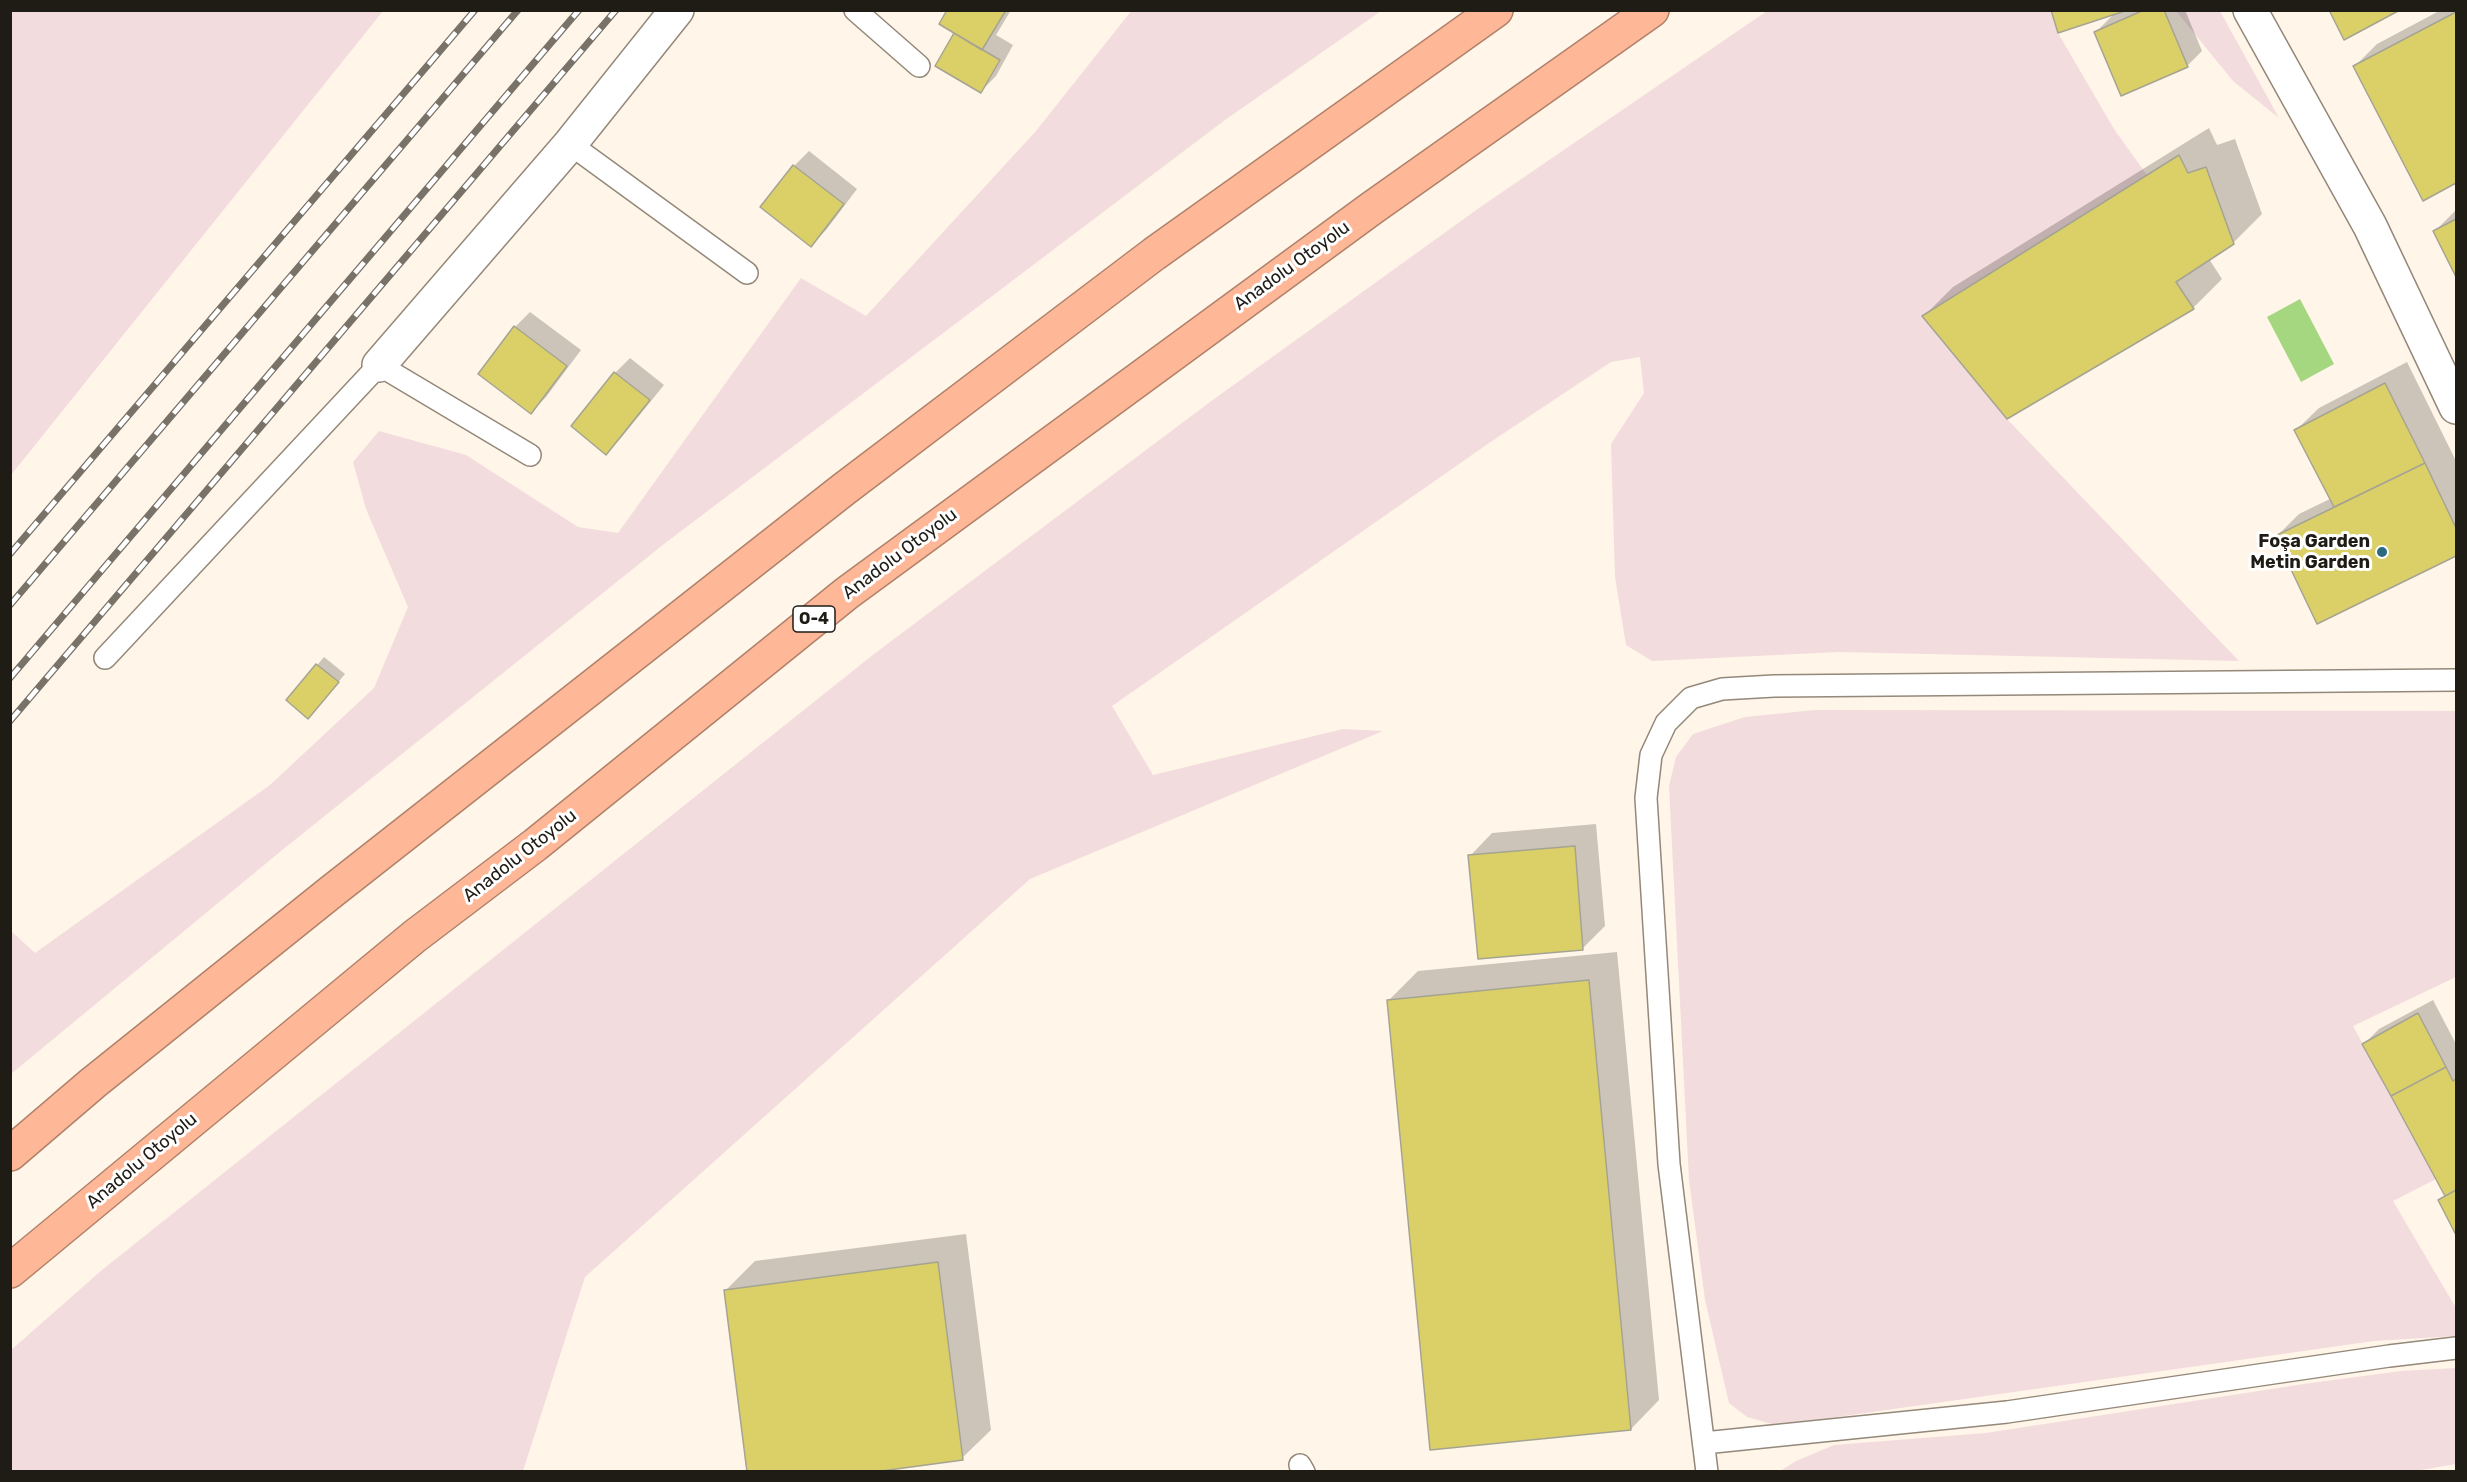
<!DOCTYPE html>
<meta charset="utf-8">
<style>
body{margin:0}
#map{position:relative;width:2467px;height:1482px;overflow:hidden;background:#fff5e8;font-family:Rubik,sans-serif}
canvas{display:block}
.frame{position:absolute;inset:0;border:12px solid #1f1b15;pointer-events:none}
</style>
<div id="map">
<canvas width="2467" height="1482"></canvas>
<div class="frame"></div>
</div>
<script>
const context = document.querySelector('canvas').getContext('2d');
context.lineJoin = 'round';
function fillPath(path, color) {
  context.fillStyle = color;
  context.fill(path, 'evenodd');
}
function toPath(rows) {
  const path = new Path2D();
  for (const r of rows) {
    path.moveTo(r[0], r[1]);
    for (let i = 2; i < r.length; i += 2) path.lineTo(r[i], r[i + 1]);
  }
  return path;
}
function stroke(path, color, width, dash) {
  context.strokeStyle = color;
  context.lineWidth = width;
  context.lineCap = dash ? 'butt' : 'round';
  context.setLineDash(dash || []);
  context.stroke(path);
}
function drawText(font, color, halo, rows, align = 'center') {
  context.font = font + ' Rubik,sans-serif';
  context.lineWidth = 6;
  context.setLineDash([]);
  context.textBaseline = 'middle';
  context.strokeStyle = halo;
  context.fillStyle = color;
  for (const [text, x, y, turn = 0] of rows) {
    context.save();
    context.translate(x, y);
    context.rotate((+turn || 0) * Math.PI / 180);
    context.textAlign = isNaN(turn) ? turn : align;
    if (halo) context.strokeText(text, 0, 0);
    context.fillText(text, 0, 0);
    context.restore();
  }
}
const green = toPath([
 [11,10,383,11,11,475,10,11],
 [1132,10,1381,11,1225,120,664,544,281,851,11,1074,11,931,35,953,270,785,374,688,408,607,366,509,353,462,379,431,466,455,578,527,618,533,801,278,866,316,1036,131],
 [1767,11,2051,11,2058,33,2114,129,2147,175,1923,316,2007,419,2239,661,1839,652,1652,661,1626,645,1615,577,1611,444,1644,393,1640,357,1611,362,1492,441,1112,706,1153,775,1343,729,1383,731,1030,879,585,1277,523,1471,11,1471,10,1351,102,1270,874,654,1210,402,1479,208],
 [2176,11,2220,11,2279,118,2233,81],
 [1815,710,2456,711,2456,977,2353,1026,2436,1179,2393,1201,2456,1308,2456,1336,2374,1341,1830,1418,1772,1424,1747,1417,1729,1403,1705,1300,1689,1180,1669,786,1676,757,1693,734,1745,717],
 [2456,1368,2456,1464,2415,1471,1780,1471,1796,1461,1834,1445,1986,1433,2304,1384,2401,1371]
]);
const water = toPath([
 [2300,299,2334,364,2301,382,2267,317]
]);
const shadow = toPath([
 [949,10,1011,10,996,35,1013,45,996,76,981,91],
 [2052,10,2185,10,2202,51,2187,66,2096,32,2115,13],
 [2441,10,2456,10,2456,182,2424,199,2355,66,2377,44],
 [2209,128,2217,145,2235,139,2262,214,2233,243,2209,259,2222,279,2193,308,1924,316,1953,287],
 [809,151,857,189,826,230,811,245,794,166],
 [2456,210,2456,274,2435,231],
 [530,312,581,350,546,397,531,412,480,374,515,327],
 [630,358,664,385,621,438,606,453,573,426,615,373],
 [2407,362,2456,461,2456,554,2318,622,2277,536,2299,514,2332,498,2296,430,2319,408],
 [324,657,345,674,315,710,288,700],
 [1596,824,1605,926,1583,948,1470,856,1492,833],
 [1617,952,1659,1400,1631,1429,1389,1000,1418,971],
 [2433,1000,2456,1044,2456,1233,2440,1200,2446,1194,2364,1044,2379,1029],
 [966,1234,991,1430,962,1458,726,1290,755,1261]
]);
const building = toPath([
 [947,10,1006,10,982,50,939,24,947,10],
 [2051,10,2128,10,2058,33,2051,10],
 [2144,10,2164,10,2188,67,2121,96,2094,32,2144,10],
 [2329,10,2400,10,2344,40,2329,10],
 [2456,12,2456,183,2423,201,2353,66,2456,12],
 [954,33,1000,60,981,93,935,66,954,33],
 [2179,155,2188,173,2206,167,2234,244,2176,282,2194,309,2007,419,1922,316,2179,155],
 [793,165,844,204,811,247,760,207,793,165],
 [2456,219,2456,277,2433,231,2456,219],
 [514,326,567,366,531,414,478,374,514,326],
 [614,372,650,400,606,455,571,426,614,372],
 [2385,383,2425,463,2334,507,2294,430,2385,383],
 [2425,463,2456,528,2456,556,2317,624,2275,536,2425,463],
 [316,664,339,682,308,719,286,700,316,664],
 [1575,846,1583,950,1478,959,1468,855,1575,846],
 [1589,980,1631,1430,1430,1450,1387,1000,1589,980],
 [2418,1013,2446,1067,2391,1096,2362,1044,2418,1013],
 [2446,1067,2453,1081,2456,1079,2456,1190,2445,1196,2391,1096,2446,1067],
 [2456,1190,2456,1235,2438,1200,2456,1190],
 [938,1262,963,1460,874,1472,747,1472,724,1290,938,1262]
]);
const service = toPath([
 [855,10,919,66],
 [570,144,747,273],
 [105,658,379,365,530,455],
 [1704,1443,2007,1412,2389,1356,2456,1348],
 [1300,1465,1304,1472],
 [1707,1472,1669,1164,1646,798,1651,755,1666,723,1691,698,1722,689,1774,686,2456,680]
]);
const minor = toPath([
 [379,365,570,144,677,10]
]);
const tertiary = toPath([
 [2250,10,2370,226,2456,407]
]);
const motorway = toPath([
 [10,1154,93,1083,331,892,844,489,1154,254,1496,10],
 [10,1271,415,936,535,845,847,593,1372,208,1652,10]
]);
const rail = toPath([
 [10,554,475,10],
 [10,605,518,10],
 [10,678,579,10],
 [10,721,616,10]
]);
const markers = [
 [2382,552,6,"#2a6b7f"]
];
const shields = [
 [814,619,42]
];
const shieldNames = [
 ["O-4",814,619]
];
const streetNames = [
 ["Anadolu Otoyolu",1292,266,-36],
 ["Anadolu Otoyolu",900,554,-37],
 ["Anadolu Otoyolu",520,856,-38],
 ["Anadolu Otoyolu",142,1161,-40]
];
const poiNames = [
 ["Foşa Garden",2370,542],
 ["Metin Garden",2370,563]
];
fillPath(green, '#f3dcdd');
fillPath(water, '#a5d780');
fillPath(shadow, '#0003');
fillPath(building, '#dbd068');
stroke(building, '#a5a492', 1.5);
stroke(service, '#938879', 24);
stroke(minor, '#938879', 36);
stroke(tertiary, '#938879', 36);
stroke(motorway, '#b0816a', 36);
stroke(service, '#fff', 21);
stroke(minor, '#fff', 33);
stroke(tertiary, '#fff', 33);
stroke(motorway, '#feb898', 33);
stroke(rail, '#787269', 7);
stroke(rail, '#fff', 4.5, [14]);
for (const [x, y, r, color] of markers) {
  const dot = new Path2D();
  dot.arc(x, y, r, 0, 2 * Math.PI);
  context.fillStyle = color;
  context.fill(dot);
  stroke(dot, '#fff', 2);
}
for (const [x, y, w] of shields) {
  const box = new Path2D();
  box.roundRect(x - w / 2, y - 13, w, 26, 4.5);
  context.fillStyle = '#fff';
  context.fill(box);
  stroke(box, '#1f1b15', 1.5);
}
drawText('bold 16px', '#1f1b15', null, shieldNames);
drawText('18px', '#1f1b15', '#fff', streetNames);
drawText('bold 18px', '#1f1b15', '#fff', poiNames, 'right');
</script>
